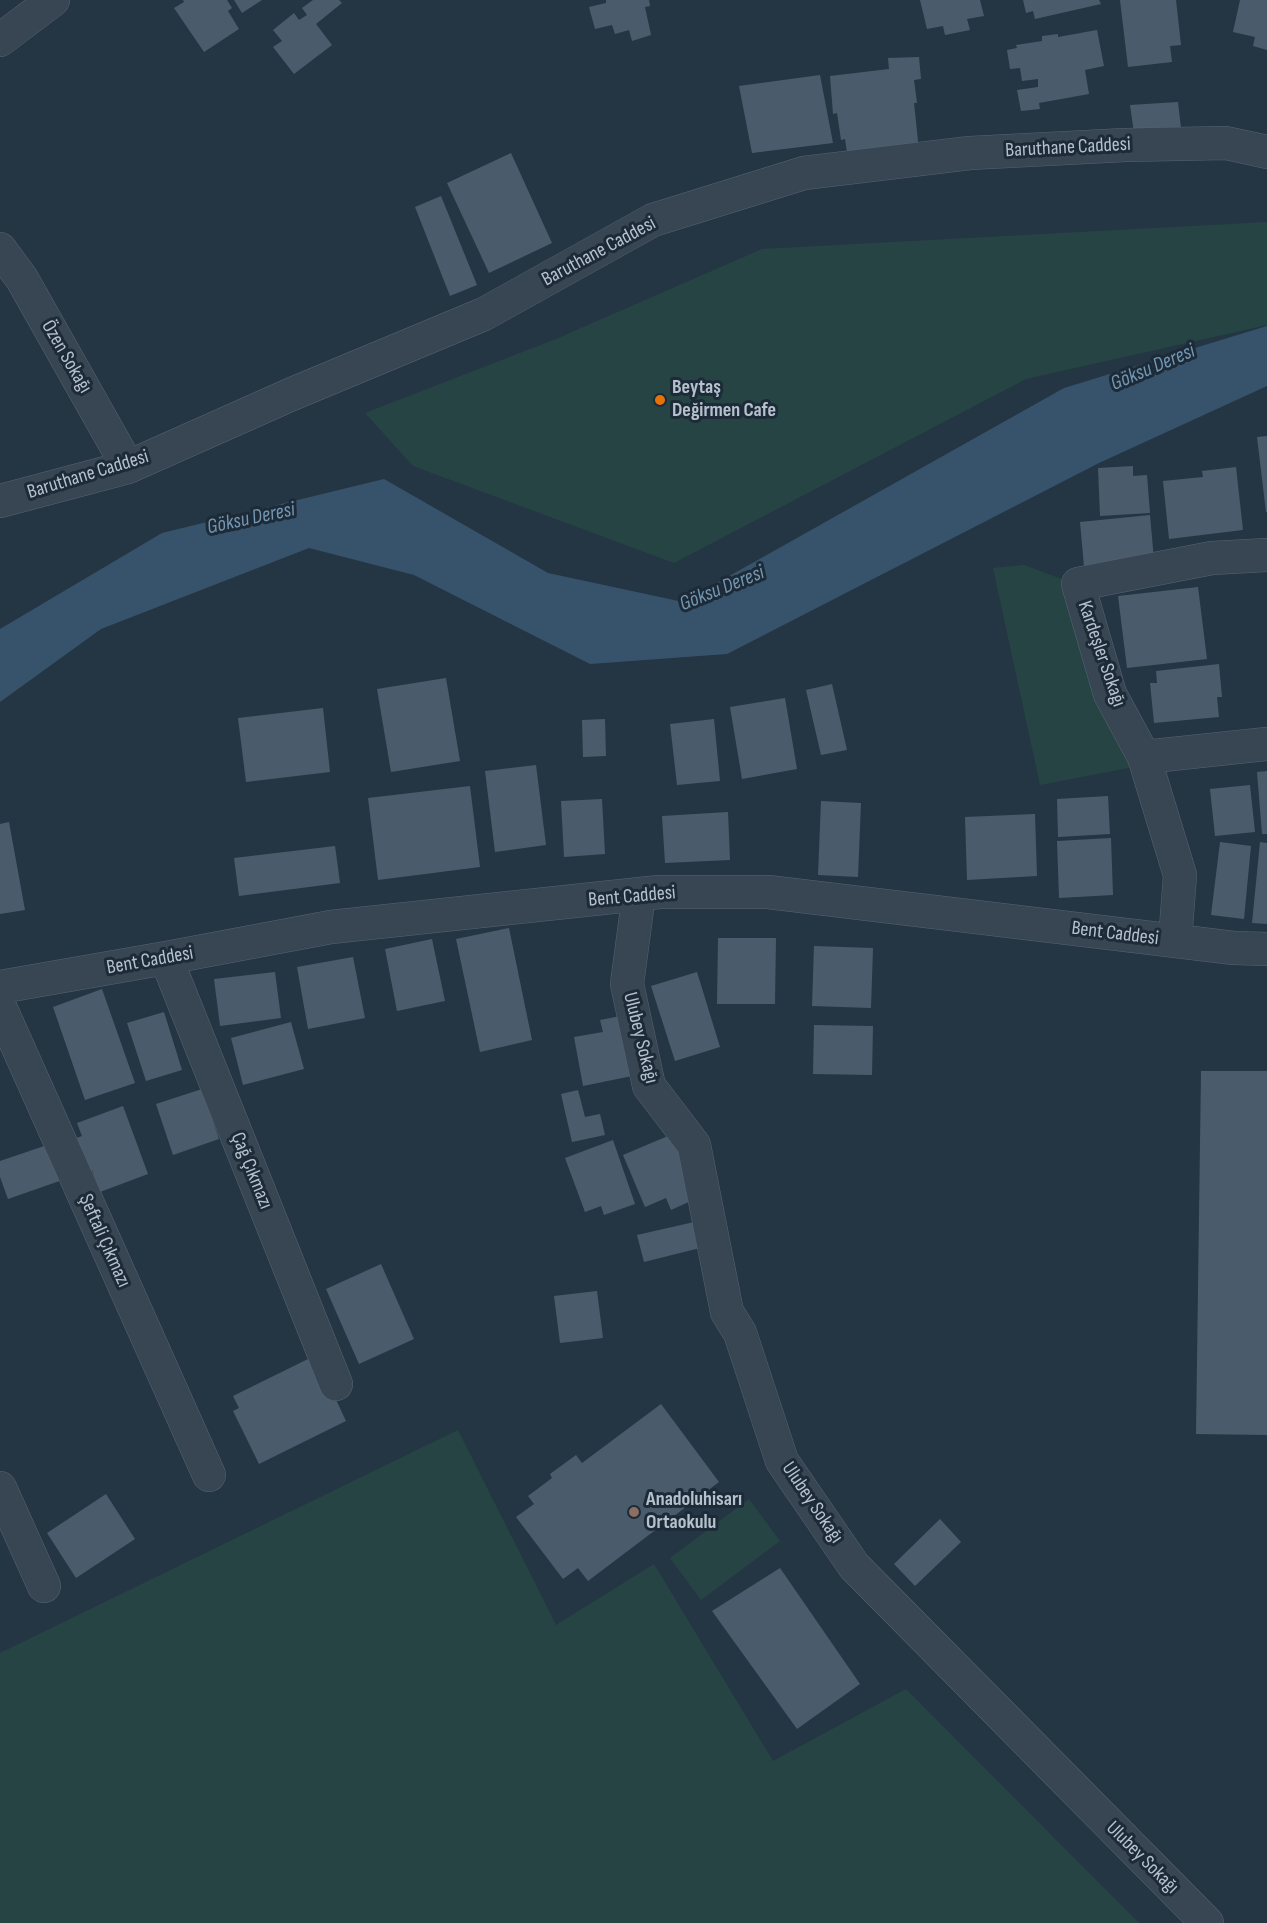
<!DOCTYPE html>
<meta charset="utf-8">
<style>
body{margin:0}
canvas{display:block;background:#243543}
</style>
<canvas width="1267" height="1923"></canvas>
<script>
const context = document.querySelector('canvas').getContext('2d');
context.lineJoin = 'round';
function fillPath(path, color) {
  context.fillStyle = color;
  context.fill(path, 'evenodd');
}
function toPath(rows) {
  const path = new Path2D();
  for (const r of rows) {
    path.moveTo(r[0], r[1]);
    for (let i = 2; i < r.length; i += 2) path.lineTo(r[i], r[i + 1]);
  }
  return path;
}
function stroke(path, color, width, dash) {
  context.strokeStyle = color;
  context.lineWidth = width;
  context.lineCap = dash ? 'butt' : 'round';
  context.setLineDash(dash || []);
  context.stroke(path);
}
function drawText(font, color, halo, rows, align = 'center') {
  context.font = font + ' "Sofia Sans Condensed",sans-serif';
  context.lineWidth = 6;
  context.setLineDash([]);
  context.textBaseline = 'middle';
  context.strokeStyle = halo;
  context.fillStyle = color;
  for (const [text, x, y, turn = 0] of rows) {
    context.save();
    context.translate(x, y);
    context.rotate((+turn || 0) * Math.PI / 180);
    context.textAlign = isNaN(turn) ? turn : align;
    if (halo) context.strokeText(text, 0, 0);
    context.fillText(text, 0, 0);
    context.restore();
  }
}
const green = toPath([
 [1267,222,1267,325,1026,379,674,563,413,466,365,413,556,339,762,249],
 [1024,565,1067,581,1134,767,1040,785,993,568],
 [458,1430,556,1625,654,1564,773,1761,906,1689,1139,1923,0,1923,0,1653],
 [749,1499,780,1541,701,1600,670,1558]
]);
const water = toPath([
 [1267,326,1267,386,1099,463,727,654,590,664,414,575,309,548,101,629,0,702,0,629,162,533,384,479,548,573,683,602,1064,388]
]);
const building = toPath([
 [183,0,227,0,232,8,228,11,239,29,204,52,174,8,184,2],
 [234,0,262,0,242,13],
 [313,0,339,0,342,3,316,24,332,45,294,74,273,47,282,41,273,30,294,13,299,20,307,15,302,8],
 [606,0,649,0,650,6,645,7,651,35,632,41,629,30,615,34,612,25,595,29,589,7,606,3],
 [920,0,980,0,984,16,967,19,970,30,945,35,943,26,927,29],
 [1023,0,1099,0,1101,4,1035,19,1033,11,1026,13],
 [1120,0,1176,0,1181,45,1170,46,1172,62,1128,67],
 [1240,0,1267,0,1267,50,1253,46,1255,37,1233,32],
 [1097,30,1104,66,1085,70,1089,94,1039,103,1040,109,1021,111,1017,90,1038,87,1038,79,1022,81,1020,68,1010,69,1007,50,1017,48,1016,45,1042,41,1042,36,1058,34,1058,37],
 [919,57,921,79,914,80,917,103,914,103,919,150,848,159,845,139,841,140,837,113,833,114,830,76,889,69,888,58],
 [820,75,833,143,752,153,739,86],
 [1178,102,1181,128,1134,133,1130,105],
 [511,153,552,243,489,273,447,183],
 [441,196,477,285,450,296,415,207],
 [1267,436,1267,512,1266,512,1257,437],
 [1133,466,1133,476,1147,475,1150,513,1100,516,1098,468],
 [1236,467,1243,530,1169,539,1163,481,1203,477,1202,471],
 [1150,515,1154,560,1084,567,1080,522],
 [1198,587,1207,659,1127,668,1118,596],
 [1219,664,1222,697,1217,697,1219,717,1154,723,1150,683,1157,683,1156,671],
 [446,678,460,761,391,772,377,689],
 [832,684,847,750,821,755,806,690],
 [785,698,797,769,742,779,730,707],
 [323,708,330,772,246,782,238,718],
 [605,719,606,756,583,757,582,720],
 [714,719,720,781,677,785,670,724],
 [536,765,546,845,495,852,485,771],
 [1267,771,1267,834,1262,834,1257,772],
 [1250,785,1255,832,1215,836,1210,789],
 [470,786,480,867,378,880,368,798],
 [1108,796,1110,834,1058,837,1057,799],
 [602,799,605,854,564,857,561,801],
 [821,801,861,803,858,877,818,875],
 [728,812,730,860,665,863,662,816],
 [1035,814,1037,876,967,880,965,817],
 [9,822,25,910,0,914,0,824],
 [1111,838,1113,895,1059,898,1057,841],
 [1220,842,1251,846,1244,919,1211,915],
 [1260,842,1267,843,1267,924,1252,923],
 [335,846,340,883,239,896,234,858],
 [509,928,532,1040,480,1052,456,939],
 [718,938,776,938,775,1004,717,1004],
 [432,939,445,1001,397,1011,385,949],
 [814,946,873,948,871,1008,812,1006],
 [353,957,365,1018,308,1029,297,967],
 [275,972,281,1018,220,1026,214,979],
 [697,972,720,1047,675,1061,651,986],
 [102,989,135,1083,85,1100,53,1007],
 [164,1012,182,1070,146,1081,127,1023],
 [626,1015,637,1075,583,1086,574,1037,603,1032,600,1020],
 [291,1022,304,1069,243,1085,231,1038],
 [814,1025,873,1026,872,1075,813,1074],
 [1201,1071,1267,1071,1267,1435,1196,1434],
 [202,1089,219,1139,173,1155,156,1104],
 [578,1090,585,1117,600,1114,605,1135,572,1142,561,1094],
 [123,1106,148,1174,100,1192,92,1170,86,1172,74,1139,82,1136,77,1123],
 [675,1133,702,1196,671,1210,666,1198,645,1207,623,1155],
 [613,1140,635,1204,604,1215,601,1206,585,1212,565,1158],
 [56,1142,68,1178,8,1199,0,1177,0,1161],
 [694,1222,700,1248,644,1262,637,1235],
 [381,1264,414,1339,359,1364,326,1289],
 [597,1291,603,1338,560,1343,554,1296],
 [308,1359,315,1373,322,1370,346,1421,259,1464,233,1411,239,1408,233,1396],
 [661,1404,719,1482,588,1581,578,1568,563,1579,516,1517,534,1504,528,1496,552,1478,550,1474,576,1455,582,1463],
 [106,1494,135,1539,76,1578,47,1533],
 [940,1519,961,1542,915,1586,894,1564],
 [780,1568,860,1684,797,1729,712,1611]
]);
const minor = toPath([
 [0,40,53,0],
 [0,249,22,279,128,467],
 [0,501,128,467,292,394,484,314,653,220,804,173,970,153,1125,145,1226,143,1267,152],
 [1144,757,1267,744],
 [639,894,627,984,649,1086,694,1145,727,1312,740,1333,782,1461,854,1566,1207,1923],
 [1175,941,1180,875,1144,757,1110,694,1078,584,1212,558,1267,555],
 [166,958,336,1384],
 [0,987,166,958,331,927,659,892,768,892,1234,948,1267,949],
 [0,1007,209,1475],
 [0,1488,44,1586]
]);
const markers = [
 [660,400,6,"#e8710a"],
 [634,1512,6,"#8d6e63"]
];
const streetNames = [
 ["Baruthane Caddesi",1068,148,-3],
 ["Baruthane Caddesi",599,252,-28],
 ["Özen Sokağı",66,357,60],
 ["Baruthane Caddesi",88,475,-17],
 ["Kardeşler Sokağı",1101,654,71],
 ["Bent Caddesi",632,897,-5],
 ["Bent Caddesi",1115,934,7],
 ["Bent Caddesi",150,961,-10],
 ["Ulubey Sokağı",640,1038,76],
 ["Çağ Çıkmazı",251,1171,68],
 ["Şeftali Çıkmazı",104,1241,66],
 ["Ulubey Sokağı",812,1503,56],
 ["Ulubey Sokağı",1142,1858,45]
];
const poiNames = [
 ["Beytaş",672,388],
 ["Değirmen Cafe",672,411],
 ["Anadoluhisarı",646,1500],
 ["Ortaokulu",646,1523]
];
const waterNames = [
 ["Göksu Deresi",1153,368,-23],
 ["Göksu Deresi",251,519,-12],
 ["Göksu Deresi",722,589,-22]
];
fillPath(green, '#264444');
fillPath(water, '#37536b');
fillPath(building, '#4a5c6c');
stroke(minor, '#566470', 34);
stroke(minor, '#384653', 33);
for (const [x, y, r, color] of markers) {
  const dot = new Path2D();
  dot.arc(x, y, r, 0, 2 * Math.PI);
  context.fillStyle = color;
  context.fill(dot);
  stroke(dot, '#1d2b38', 2);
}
drawText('20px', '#b5c1cd', '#1d2b38', streetNames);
drawText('bold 20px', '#b5c1cd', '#1d2b38', poiNames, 'left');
drawText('italic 21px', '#7396b2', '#1d2b38', waterNames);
</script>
